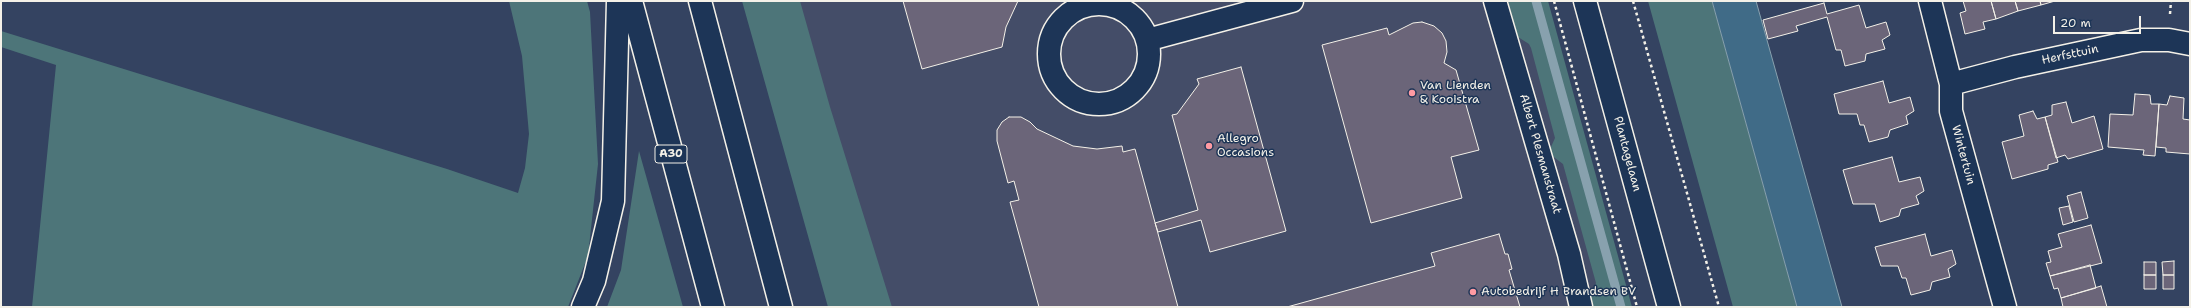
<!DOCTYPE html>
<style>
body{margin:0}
#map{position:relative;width:2191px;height:308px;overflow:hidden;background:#344361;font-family:"Shantell Sans",sans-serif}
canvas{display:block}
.frame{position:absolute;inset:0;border:2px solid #f4f1e8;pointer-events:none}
.scale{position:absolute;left:2053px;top:16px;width:88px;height:18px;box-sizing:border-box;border:2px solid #f4f1e8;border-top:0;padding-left:5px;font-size:12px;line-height:14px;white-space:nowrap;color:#f4f1e8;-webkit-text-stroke:3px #1d3557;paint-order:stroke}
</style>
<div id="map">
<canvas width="2191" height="308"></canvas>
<div class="frame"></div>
<div class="scale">20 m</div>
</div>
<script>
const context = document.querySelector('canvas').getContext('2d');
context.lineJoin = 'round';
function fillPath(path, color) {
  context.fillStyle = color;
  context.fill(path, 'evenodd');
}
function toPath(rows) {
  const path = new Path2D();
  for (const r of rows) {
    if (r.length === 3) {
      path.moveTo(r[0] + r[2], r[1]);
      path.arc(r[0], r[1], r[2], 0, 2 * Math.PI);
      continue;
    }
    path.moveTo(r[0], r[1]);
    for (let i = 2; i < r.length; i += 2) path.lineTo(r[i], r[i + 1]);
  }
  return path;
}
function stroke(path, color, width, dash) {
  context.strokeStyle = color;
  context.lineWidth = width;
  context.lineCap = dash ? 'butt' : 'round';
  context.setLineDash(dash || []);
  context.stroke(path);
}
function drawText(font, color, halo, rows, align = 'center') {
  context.font = font + ' "Shantell Sans",sans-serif';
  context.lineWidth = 3;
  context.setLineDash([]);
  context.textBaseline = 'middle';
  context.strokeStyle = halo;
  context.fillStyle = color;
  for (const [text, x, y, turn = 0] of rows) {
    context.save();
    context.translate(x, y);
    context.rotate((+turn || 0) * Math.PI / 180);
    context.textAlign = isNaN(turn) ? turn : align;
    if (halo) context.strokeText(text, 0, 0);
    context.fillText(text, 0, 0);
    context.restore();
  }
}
const built = toPath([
 [799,1,1529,1,1614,307,890,307,843,156]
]);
const green = toPath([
 [509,1,587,1,590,12,598,164,588,256,568,307,32,307,56,65,1,47,1,31,447,169,518,193,525,168,529,134,522,56],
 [742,1,800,1,830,107,892,307,828,307],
 [1508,1,1548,1,1632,307,1592,307,1591,296,1596,283,1563,164,1551,155,1551,147,1555,138,1531,48,1529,44,1518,37],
 [1648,1,1712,1,1797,307,1733,307],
 [639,151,683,307,607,307,621,270]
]);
const water = toPath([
 [1712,1,1756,1,1842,307,1797,307,1712,1]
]);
const stream = toPath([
 [1536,1,1621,307]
]);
const building = toPath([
 [903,1,1018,1,1006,27,1002,47,922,69,903,1],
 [1963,1,1991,1,1996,19,1983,22,1985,29,1965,34,1960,13,1966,11,1963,1],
 [1991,1,2015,1,2018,11,1996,19,1991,1],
 [2015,1,2040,1,2041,5,2018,11,2015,1],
 [2040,1,2055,1,2041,5,2040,1],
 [1824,3,1827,14,1859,5,1866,28,1886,22,1890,35,1882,40,1885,49,1866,54,1865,61,1845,66,1841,50,1836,50,1827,17,1796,26,1798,31,1768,39,1763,20,1824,3],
 [1422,22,1434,26,1442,33,1446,41,1447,52,1444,63,1456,70,1479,150,1451,157,1462,198,1371,223,1322,45,1387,28,1389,35,1413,23,1422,22],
 [1241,67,1286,231,1210,252,1201,220,1158,232,1155,223,1198,210,1172,115,1177,114,1199,84,1197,79,1241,67],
 [1883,81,1889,103,1910,97,1914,111,1906,116,1908,124,1890,130,1888,137,1869,142,1864,125,1860,125,1857,114,1839,114,1834,94,1883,81],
 [2135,94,2150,95,2151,104,2159,104,2155,156,2143,155,2144,150,2108,147,2110,114,2133,115,2135,94],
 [2170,96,2184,98,2183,119,2190,120,2190,154,2166,152,2166,148,2156,147,2159,104,2167,105,2170,96],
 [2066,102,2072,123,2094,116,2103,149,2068,159,2065,155,2056,158,2045,117,2052,115,2052,105,2066,102],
 [2033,111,2037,119,2045,117,2058,162,2048,165,2048,169,2012,179,2002,142,2024,136,2019,115,2033,111],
 [1009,117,1021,117,1030,122,1037,129,1073,146,1097,149,1122,146,1123,152,1135,149,1178,307,1039,307,1010,202,1019,200,1014,181,1008,183,997,141,997,130,1002,122,1009,117],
 [1892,157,1899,182,1920,177,1924,191,1916,196,1919,204,1901,209,1899,216,1880,222,1875,204,1853,204,1843,170,1892,157],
 [2081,192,2088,218,2074,222,2067,196,2081,192],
 [2069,206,2073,222,2063,225,2059,208,2069,206],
 [2091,225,2102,263,2050,276,2046,263,2051,262,2048,251,2062,247,2058,234,2091,225],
 [1499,234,1505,254,1508,254,1512,269,1509,270,1520,307,1287,307,1435,266,1431,253,1499,234],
 [1925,234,1931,256,1952,250,1956,264,1948,269,1950,277,1932,282,1930,290,1911,295,1906,278,1902,278,1898,266,1881,266,1875,247,1925,234],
 [2174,261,2174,275,2163,275,2162,262,2174,261],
 [2144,262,2156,262,2156,275,2144,275,2144,262],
 [2090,265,2096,288,2061,298,2058,288,2054,289,2050,276,2090,265],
 [2144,275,2156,275,2156,289,2144,289,2144,275],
 [2163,275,2174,275,2174,289,2163,289,2163,275],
 [2101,286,2107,307,2063,307,2061,298,2101,286]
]);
const path = toPath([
 [1554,1,1637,307],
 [1633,1,1719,307],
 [2170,14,2171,1]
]);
const minor = toPath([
 [1495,1,1569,254,1581,307],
 [1930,1,1951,84,1951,111,2005,307],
 [1099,54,50],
 [1147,40,1292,1],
 [1951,84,2015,67,2141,40,2169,40,2190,44]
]);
const secondary = toPath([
 [1585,1,1669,307]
]);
const motorway = toPath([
 [631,1,713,307],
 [700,1,781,307],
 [583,307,594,281,613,201,618,1]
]);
const markers = [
 [1412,93,4,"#ff9aa2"],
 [1209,146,4,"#ff9aa2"],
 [1473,292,4,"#ff9aa2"]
];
const shields = [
 [671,154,32]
];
const shieldNames = [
 ["A30",671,154]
];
const streetNames = [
 ["Herfsttuin",2070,55,-12],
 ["Albert Plesmanstraat",1540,154,74],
 ["Plantagelaan",1627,154,75],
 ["Wintertuin",1963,155,75]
];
const poiNames = [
 ["Van Lienden",1420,86],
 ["& Kooistra",1420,100],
 ["Allegro",1217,139],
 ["Occasions",1217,153],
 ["Autobedrijf H Brandsen BV",1481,292]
];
fillPath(built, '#444d68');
fillPath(green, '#4d7579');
fillPath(water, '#406b87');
stroke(water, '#88a1ae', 1);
stroke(stream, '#88a1ae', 9);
fillPath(building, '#6b6579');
stroke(building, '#f4f1e8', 1);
stroke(minor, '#f4f1e8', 25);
stroke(secondary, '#f4f1e8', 25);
stroke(motorway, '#f4f1e8', 25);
stroke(path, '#f4f1e8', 2.5, [3, 3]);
stroke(minor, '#1d3557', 22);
stroke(secondary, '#1d3557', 22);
stroke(motorway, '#1d3557', 22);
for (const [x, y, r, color] of markers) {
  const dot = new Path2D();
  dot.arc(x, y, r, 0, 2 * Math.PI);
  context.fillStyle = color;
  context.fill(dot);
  stroke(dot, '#1d3557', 1.5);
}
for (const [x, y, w] of shields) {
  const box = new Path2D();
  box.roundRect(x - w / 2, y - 9, w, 18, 3);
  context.fillStyle = '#1d3557';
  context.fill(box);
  stroke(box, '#f4f1e8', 1);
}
drawText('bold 11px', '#f4f1e8', null, shieldNames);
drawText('12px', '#f4f1e8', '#1d3557', streetNames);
drawText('12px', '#f4f1e8', '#1d3557', poiNames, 'left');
</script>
